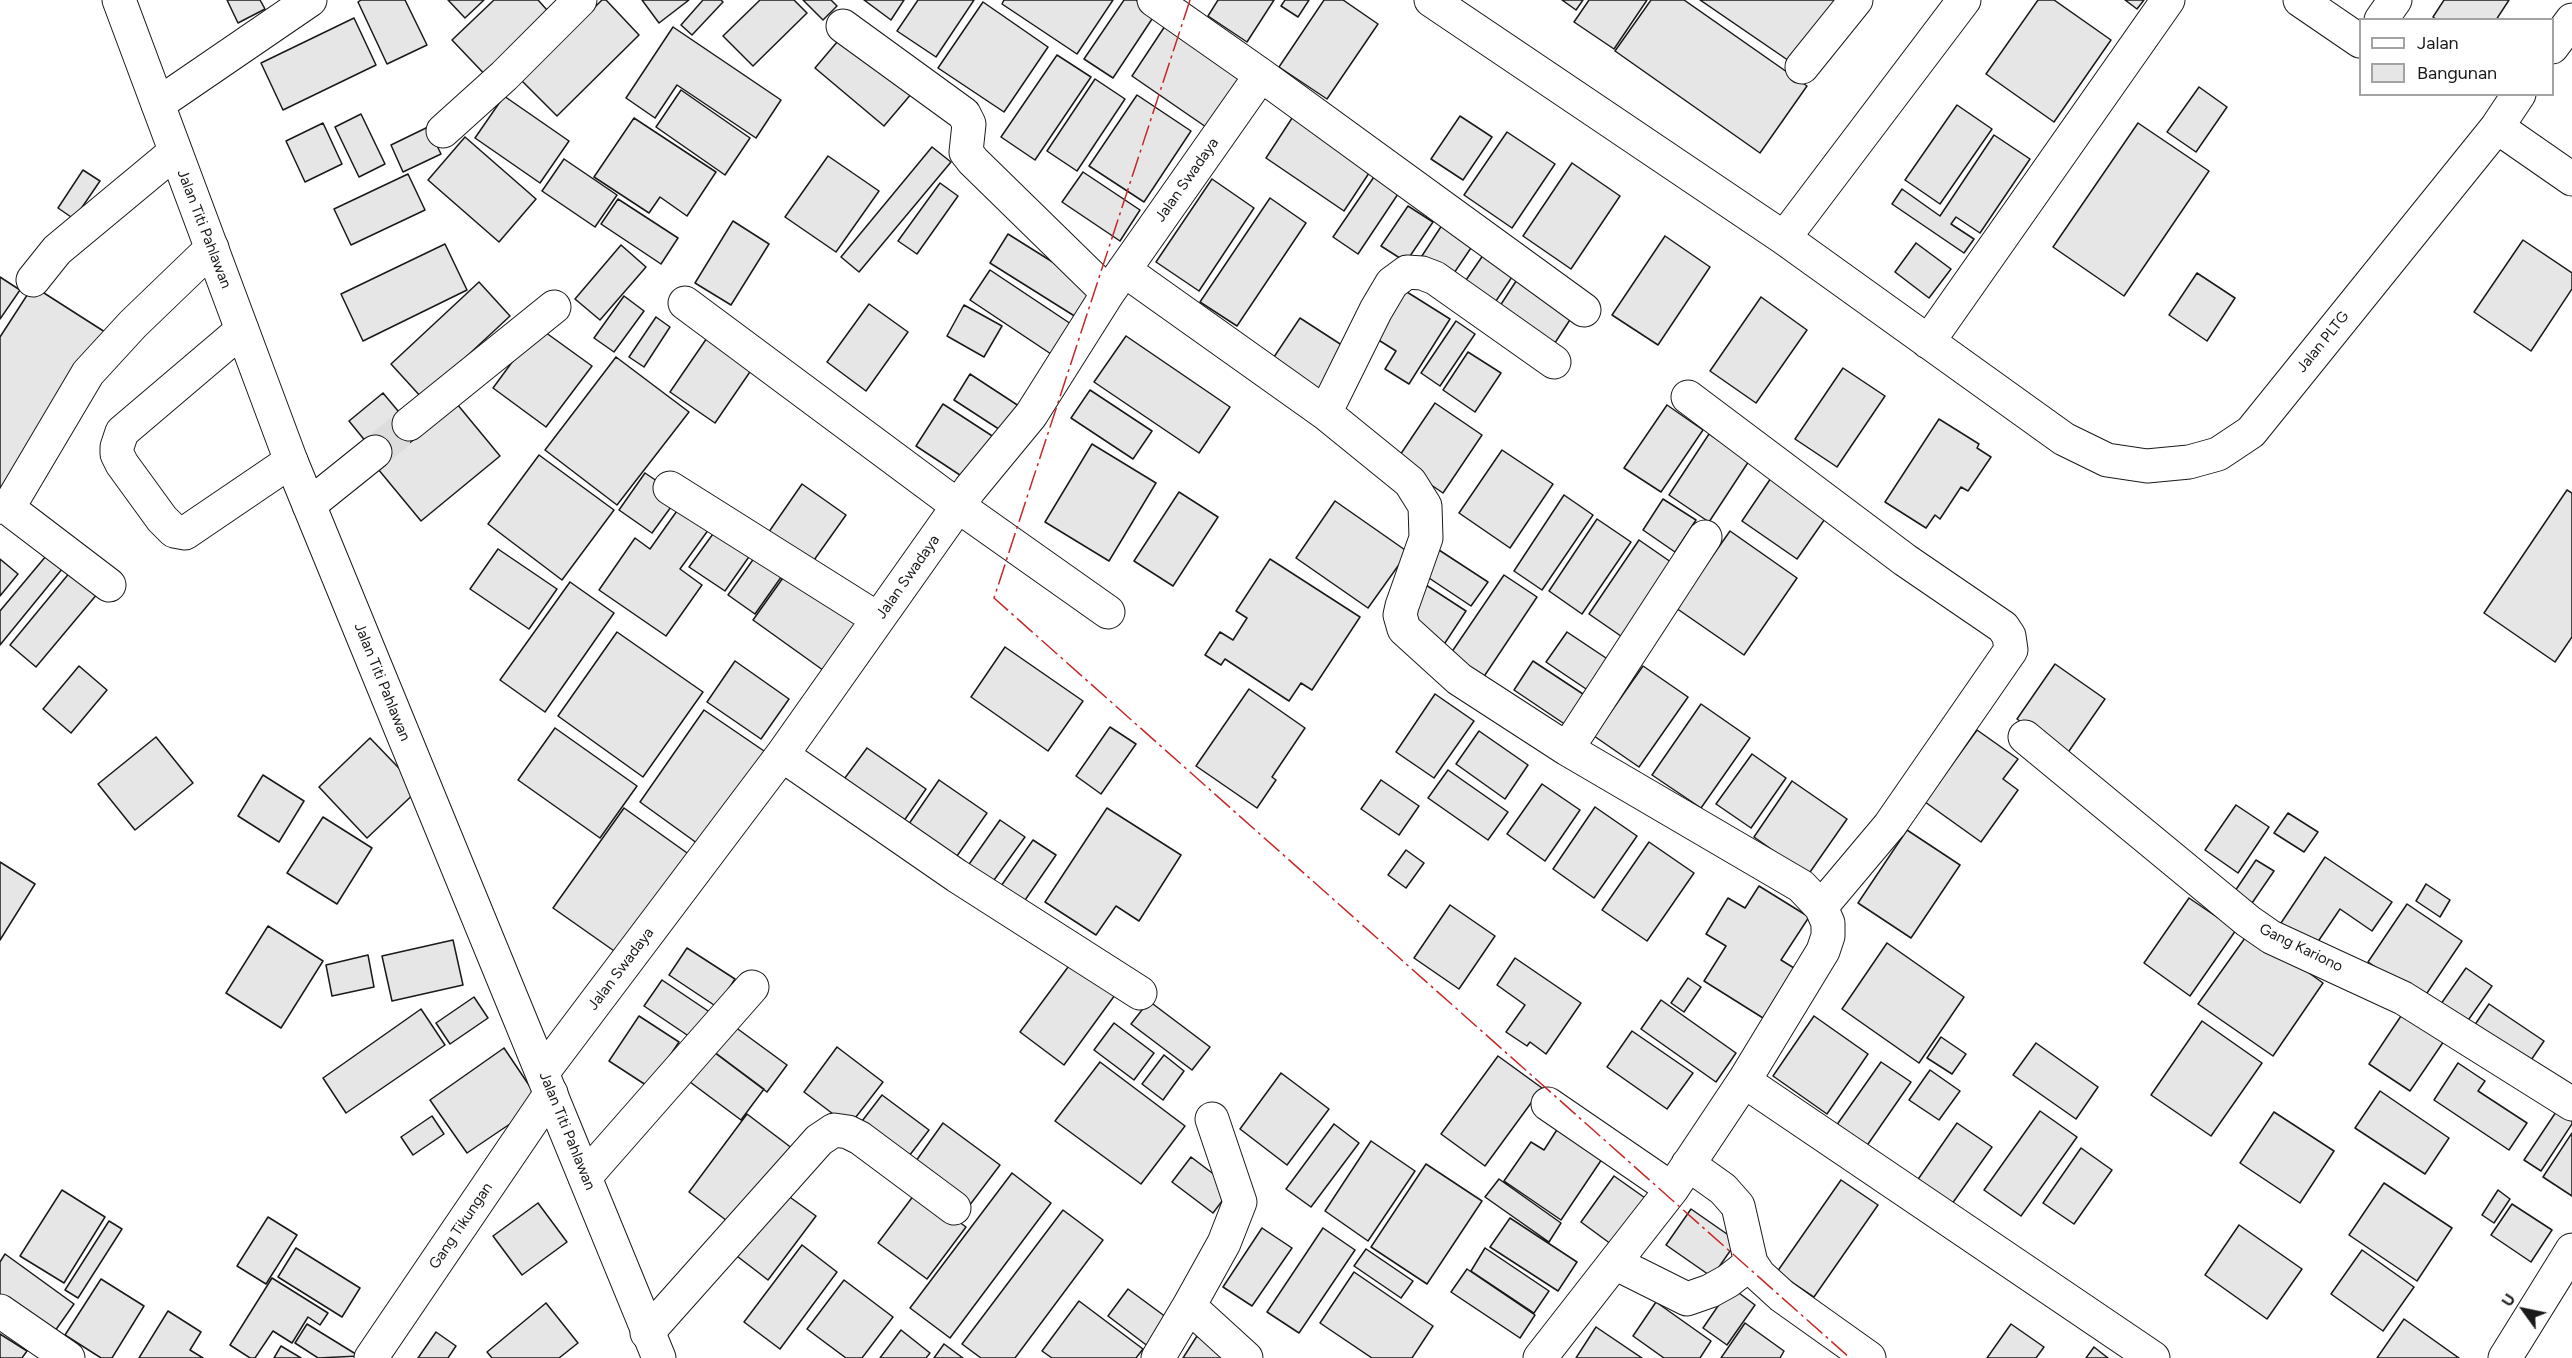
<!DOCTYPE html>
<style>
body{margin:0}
#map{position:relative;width:2572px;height:1358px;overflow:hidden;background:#fff;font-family:Figtree,sans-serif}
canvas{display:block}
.legend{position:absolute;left:2359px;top:18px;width:195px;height:78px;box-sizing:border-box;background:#fff;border:2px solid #a3a3a3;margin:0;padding:8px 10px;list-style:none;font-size:18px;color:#1a1a1a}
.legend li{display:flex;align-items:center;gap:12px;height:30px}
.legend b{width:30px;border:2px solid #a3a3a3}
.north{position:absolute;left:2494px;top:1280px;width:60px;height:60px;-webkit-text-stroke:4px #fff;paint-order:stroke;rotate:303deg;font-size:16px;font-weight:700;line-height:24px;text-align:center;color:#1a1a1a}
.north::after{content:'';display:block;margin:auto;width:21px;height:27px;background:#1a1a1a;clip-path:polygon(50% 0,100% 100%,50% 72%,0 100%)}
</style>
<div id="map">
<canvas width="2572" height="1358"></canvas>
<ul class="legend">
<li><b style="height:8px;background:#fff"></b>Jalan</li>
<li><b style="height:16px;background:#e6e6e6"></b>Bangunan</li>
</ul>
<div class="north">U</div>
</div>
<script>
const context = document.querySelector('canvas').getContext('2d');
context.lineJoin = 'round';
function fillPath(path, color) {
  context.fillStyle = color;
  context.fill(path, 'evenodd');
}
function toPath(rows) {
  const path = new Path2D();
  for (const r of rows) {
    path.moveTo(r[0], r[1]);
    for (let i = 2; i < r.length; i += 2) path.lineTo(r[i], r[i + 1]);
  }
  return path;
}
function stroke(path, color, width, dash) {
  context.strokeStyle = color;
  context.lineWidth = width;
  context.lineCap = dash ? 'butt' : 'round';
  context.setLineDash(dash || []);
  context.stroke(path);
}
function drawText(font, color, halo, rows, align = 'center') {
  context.font = font + ' Figtree,sans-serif';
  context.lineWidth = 4.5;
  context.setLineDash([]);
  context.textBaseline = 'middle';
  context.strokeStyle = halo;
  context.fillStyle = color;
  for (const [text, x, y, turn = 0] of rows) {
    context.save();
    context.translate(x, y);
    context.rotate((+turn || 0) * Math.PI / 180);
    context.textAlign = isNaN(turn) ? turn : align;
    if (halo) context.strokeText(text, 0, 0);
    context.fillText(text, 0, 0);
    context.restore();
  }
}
const building = toPath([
 [227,0,260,0,265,9,238,23,227,0],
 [361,0,405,0,427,45,387,64,358,2,361,0],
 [448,0,484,0,465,18,448,0],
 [494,0,538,0,556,20,491,81,452,40,494,0],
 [602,0,606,0,639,35,557,116,521,80,602,0],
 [642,0,689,0,659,23,642,0],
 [703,0,721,0,723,2,692,35,681,25,703,0],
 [760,0,794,0,807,13,753,66,723,36,760,0],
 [803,0,831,0,837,6,823,20,803,0],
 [864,0,904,0,891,20,864,0],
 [918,0,974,0,936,57,897,31,918,0],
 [1004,0,1113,0,1077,54,1002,4,1004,0],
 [1124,0,1136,0,1156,13,1113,78,1084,59,1124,0],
 [1218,0,1274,0,1247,42,1208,16,1218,0],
 [1285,0,1309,0,1298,17,1281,6,1285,0],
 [1324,0,1343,0,1378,24,1327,99,1279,67,1324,0],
 [1562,0,1583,0,1576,10,1562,0],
 [1589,0,1647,0,1614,49,1574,22,1589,0],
 [1651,0,1684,0,1807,86,1760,153,1615,51,1651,0],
 [1700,0,1840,0,1795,65,1700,0],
 [2038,0,2054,0,2111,40,2054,122,1986,74,2038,0],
 [2125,0,2144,0,2137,9,2125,0],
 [2444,0,2509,0,2496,20,2437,20,2433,17,2444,0],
 [983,2,1048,47,1004,112,938,68,983,2],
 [354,18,376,65,283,110,261,63,354,18],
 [1169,20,1244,71,1206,127,1132,76,1169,20],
 [673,27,781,100,756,138,677,85,655,118,626,98,673,27],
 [843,35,912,93,884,126,815,68,843,35],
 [1057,55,1091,77,1035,160,1001,137,1057,55],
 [1095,79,1125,99,1077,171,1047,151,1095,79],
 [2199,87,2227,107,2196,152,2167,132,2199,87],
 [681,90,750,138,725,175,656,127,681,90],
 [1137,95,1191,131,1144,202,1089,166,1137,95],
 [504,96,569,141,540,183,475,138,504,96],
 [1957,105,1992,129,1940,204,1905,180,1957,105],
 [1296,112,1375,164,1344,211,1266,158,1296,112],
 [361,114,385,164,359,177,335,127,361,114],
 [1460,116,1492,137,1463,180,1431,159,1460,116],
 [634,118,716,172,687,216,660,197,649,213,594,177,634,118],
 [323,123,342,164,305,182,286,141,323,123],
 [2138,123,2209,171,2124,296,2053,247,2138,123],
 [428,127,441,154,403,172,391,145,428,127],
 [1507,132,1555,164,1512,228,1464,195,1507,132],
 [1994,135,2030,159,1980,233,1956,217,1951,224,1974,239,1964,253,1892,204,1902,189,1940,216,1994,135],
 [465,137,536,199,499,242,428,180,465,137],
 [932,147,951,162,859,272,841,257,932,147],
 [828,156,879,191,836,252,785,217,828,156],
 [564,159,617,195,595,227,542,191,564,159],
 [1572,163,1620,196,1571,269,1523,236,1572,163],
 [83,170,100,181,74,219,58,208,83,170],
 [1378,171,1402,188,1358,254,1333,237,1378,171],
 [1083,172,1140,210,1120,241,1062,202,1083,172],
 [408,174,425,210,351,245,334,209,408,174],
 [1212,179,1254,208,1199,291,1156,262,1212,179],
 [940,183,958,196,917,254,898,241,940,183],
 [1270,198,1306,223,1237,326,1200,302,1270,198],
 [618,199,678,238,661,264,601,224,618,199],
 [1408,206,1433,222,1406,262,1381,246,1408,206],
 [1446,219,1477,239,1448,282,1418,262,1446,219],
 [733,221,769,244,731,305,695,283,733,221],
 [1008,234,1102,293,1084,322,990,263,1008,234],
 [1665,236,1710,267,1658,345,1612,315,1665,236],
 [2523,240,2572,273,2572,289,2531,351,2474,312,2523,240],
 [1916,243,1951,269,1929,298,1895,272,1916,243],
 [445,244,467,290,363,341,341,294,445,244],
 [621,245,646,267,600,320,575,299,621,245],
 [1488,248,1518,268,1494,304,1464,283,1488,248],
 [990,270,1071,324,1051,354,970,300,990,270],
 [1522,272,1577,309,1551,349,1496,312,1522,272],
 [2197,273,2235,298,2207,341,2169,315,2197,273],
 [0,277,20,290,0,319,0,277],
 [479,282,510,316,422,398,391,364,479,282],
 [33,286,105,332,0,489,0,337,33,286],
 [1399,287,1450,319,1409,384,1385,369,1396,351,1369,334,1399,287],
 [624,296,644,311,614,352,594,338,624,296],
 [1761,297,1807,330,1756,403,1710,371,1761,297],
 [869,304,908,332,866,391,827,362,869,304],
 [964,305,1002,326,984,357,947,336,964,305],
 [656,317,670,327,644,367,629,357,656,317],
 [1300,318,1351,351,1320,398,1270,363,1300,318],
 [1456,321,1475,334,1440,386,1421,373,1456,321],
 [538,327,592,366,546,427,493,388,538,327],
 [709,335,754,366,715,423,670,392,709,335],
 [1126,336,1230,407,1199,453,1094,382,1126,336],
 [1468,352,1501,373,1475,412,1443,390,1468,352],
 [616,357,689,412,617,505,545,450,616,357],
 [1843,368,1885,396,1837,467,1795,439,1843,368],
 [970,374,1025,410,1008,435,954,400,970,374],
 [1090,390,1152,431,1133,459,1071,418,1090,390],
 [383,393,414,430,380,459,349,421,383,393],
 [1435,403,1482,435,1443,493,1396,461,1435,403],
 [457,404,500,456,421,521,378,469,457,404],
 [943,404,1000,441,972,483,916,446,943,404],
 [1667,405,1703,430,1661,492,1624,468,1667,405],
 [1939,419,1979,444,1977,448,1991,457,1968,491,1961,487,1940,519,1935,515,1926,528,1885,502,1939,419],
 [1709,434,1749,461,1709,522,1669,495,1709,434],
 [1092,444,1156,483,1109,561,1045,522,1092,444],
 [1502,450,1553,484,1510,548,1459,513,1502,450],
 [539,455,614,510,562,580,488,524,539,455],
 [645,473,679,496,652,533,619,510,645,473],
 [1771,478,1827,516,1797,559,1742,521,1771,478],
 [802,484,846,515,807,570,764,539,802,484],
 [2567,490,2572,493,2572,637,2555,662,2484,613,2567,490],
 [1179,492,1218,517,1173,586,1134,561,1179,492],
 [1564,495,1593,515,1542,590,1514,571,1564,495],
 [1663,499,1696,520,1675,552,1643,530,1663,499],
 [1335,501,1408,552,1368,608,1296,558,1335,501],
 [679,508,709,529,680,569,702,585,666,636,599,590,635,538,650,549,679,508],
 [1597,519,1631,542,1582,614,1549,591,1597,519],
 [718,527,753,551,725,591,689,567,718,527],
 [1730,531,1797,578,1744,655,1676,608,1730,531],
 [1639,540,1681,569,1631,643,1589,614,1639,540],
 [498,549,557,589,529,629,470,589,498,549],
 [51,550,67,563,0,645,0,611,51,550],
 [1439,550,1488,582,1471,606,1423,574,1439,550],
 [757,554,784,573,755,614,728,595,757,554],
 [0,559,18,574,0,596,0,559],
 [1270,559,1360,617,1312,690,1301,683,1289,701,1225,659,1221,665,1205,655,1220,632,1233,640,1247,618,1236,611,1270,559],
 [790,568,870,626,834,678,753,620,790,568],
 [71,571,98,593,36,667,10,645,71,571],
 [1504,575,1537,597,1481,681,1447,659,1504,575],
 [570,582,614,613,545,712,500,680,570,582],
 [1426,585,1466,611,1443,646,1403,619,1426,585],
 [617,632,703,692,643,777,558,716,617,632],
 [1567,632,1615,664,1595,695,1546,662,1567,632],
 [1005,647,1083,701,1048,751,971,697,1005,647],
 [735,661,789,699,761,739,707,702,735,661],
 [1533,661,1586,696,1566,725,1514,690,1533,661],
 [2055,664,2105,699,2067,754,2017,719,2055,664],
 [79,666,107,690,71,733,43,709,79,666],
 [1643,666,1688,697,1639,767,1594,736,1643,666],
 [1249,689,1305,728,1272,777,1276,780,1257,808,1196,766,1249,689],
 [1435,694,1474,721,1434,778,1396,752,1435,694],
 [1701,704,1750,738,1701,808,1652,775,1701,704],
 [704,710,767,753,701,846,640,802,704,710],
 [1110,727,1136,744,1101,794,1076,776,1110,727],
 [555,728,637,786,600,838,518,780,555,728],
 [1977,730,2018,759,2003,779,2018,790,1981,842,1925,802,1977,730],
 [1479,731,1528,765,1505,799,1456,764,1479,731],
 [156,737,193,783,135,830,98,784,156,737],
 [370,738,419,789,367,838,319,787,370,738],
 [867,748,926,789,899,828,839,786,867,748],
 [1752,754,1786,778,1751,828,1716,804,1752,754],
 [1448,770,1508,812,1488,840,1428,798,1448,770],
 [263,775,304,801,279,842,238,816,263,775],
 [939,780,987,813,950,866,902,834,939,780],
 [1381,780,1419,806,1399,835,1361,809,1381,780],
 [1792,781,1847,819,1808,875,1754,837,1792,781],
 [1542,784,1580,810,1545,861,1507,834,1542,784],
 [2236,805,2269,827,2238,873,2205,850,2236,805],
 [1595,807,1637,836,1594,898,1553,869,1595,807],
 [624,808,697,860,627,960,553,908,624,808],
 [1107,808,1181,855,1139,921,1116,906,1096,935,1045,902,1107,808],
 [2288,813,2318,832,2304,852,2274,833,2288,813],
 [323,817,372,848,337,904,287,873,323,817],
 [1000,820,1025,837,989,887,965,870,1000,820],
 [1907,830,1960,865,1911,938,1858,903,1907,830],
 [1033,840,1056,855,1021,906,999,889,1033,840],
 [1649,842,1694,873,1647,941,1602,910,1649,842],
 [1406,850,1424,863,1406,888,1388,875,1406,850],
 [2325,857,2392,902,2372,931,2340,909,2313,949,2279,926,2325,857],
 [2256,860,2274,871,2250,906,2233,894,2256,860],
 [0,862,35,884,0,940,0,862],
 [2426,884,2450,900,2440,917,2416,901,2426,884],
 [1759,886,1809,917,1781,960,1794,968,1763,1018,1704,981,1726,946,1706,934,1728,898,1745,908,1759,886],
 [2189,898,2236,930,2190,996,2144,963,2189,898],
 [2407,904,2462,941,2423,999,2368,962,2407,904],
 [1450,905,1495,936,1459,989,1414,958,1450,905],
 [268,926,323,961,281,1028,226,993,268,926],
 [2250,931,2323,983,2273,1056,2198,1004,2250,931],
 [453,940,463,985,392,1001,382,956,453,940],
 [1887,943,1964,997,1919,1063,1842,1009,1887,943],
 [687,948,735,979,717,1007,669,975,687,948],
 [368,955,374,987,332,996,326,965,368,955],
 [1515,958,1581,1003,1546,1054,1530,1042,1527,1046,1506,1032,1525,1005,1497,985,1515,958],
 [1071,963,1115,995,1064,1065,1020,1032,1071,963],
 [2466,968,2492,986,2462,1029,2436,1011,2466,968],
 [1688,978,1701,987,1684,1012,1671,1003,1688,978],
 [662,980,717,1017,699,1043,644,1006,662,980],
 [474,997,488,1018,450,1044,436,1023,474,997],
 [1661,1000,1736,1053,1716,1082,1641,1029,1661,1000],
 [1149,1001,1210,1047,1192,1070,1131,1024,1149,1001],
 [2489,1004,2544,1041,2525,1069,2470,1032,2489,1004],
 [421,1009,445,1045,346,1113,323,1078,421,1009],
 [2403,1013,2444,1041,2410,1091,2369,1064,2403,1013],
 [639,1016,679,1042,649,1087,609,1061,639,1016],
 [1814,1016,1868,1054,1827,1114,1773,1076,1814,1016],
 [2202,1021,2262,1063,2211,1136,2151,1095,2202,1021],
 [1114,1023,1154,1053,1134,1080,1094,1050,1114,1023],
 [731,1024,787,1065,767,1092,711,1050,731,1024],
 [1632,1031,1693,1073,1667,1109,1607,1067,1632,1031],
 [1941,1037,1966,1054,1952,1074,1927,1058,1941,1037],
 [2036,1043,2098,1087,2076,1119,2013,1075,2036,1043],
 [837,1047,883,1082,849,1126,804,1092,837,1047],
 [504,1048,541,1103,467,1153,430,1100,504,1048],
 [713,1051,764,1089,741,1120,690,1082,713,1051],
 [1164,1055,1184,1071,1163,1100,1142,1084,1164,1055],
 [1498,1056,1542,1088,1485,1166,1441,1134,1498,1056],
 [1100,1062,1185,1126,1141,1184,1055,1121,1100,1062],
 [1881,1062,1911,1082,1866,1147,1836,1126,1881,1062],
 [2458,1063,2485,1081,2478,1091,2527,1123,2509,1150,2434,1100,2458,1063],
 [1930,1070,1960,1091,1939,1120,1909,1100,1930,1070],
 [1281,1073,1329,1109,1287,1165,1240,1129,1281,1073],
 [2380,1091,2449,1138,2425,1174,2355,1128,2380,1091],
 [882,1095,929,1130,906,1160,859,1125,882,1095],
 [2560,1106,2572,1114,2572,1124,2541,1171,2524,1160,2560,1106],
 [2040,1111,2077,1137,2021,1216,1984,1190,2040,1111],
 [2274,1112,2334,1151,2300,1203,2240,1163,2274,1112],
 [747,1114,797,1152,739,1230,689,1192,747,1114],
 [432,1116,444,1134,413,1155,401,1137,432,1116],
 [943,1123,1000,1165,966,1210,911,1168,943,1123],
 [1957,1123,1992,1147,1947,1211,1912,1188,1957,1123],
 [1334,1124,1359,1143,1311,1207,1286,1189,1334,1124],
 [1560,1125,1604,1156,1561,1220,1504,1181,1531,1142,1544,1150,1560,1125],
 [2572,1133,2572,1196,2543,1177,2572,1133],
 [1371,1141,1415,1171,1368,1241,1325,1211,1371,1141],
 [2081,1148,2112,1170,2074,1224,2043,1203,2081,1148],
 [1191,1157,1232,1188,1213,1213,1172,1182,1191,1157],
 [1426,1164,1482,1201,1427,1284,1371,1247,1426,1164],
 [1012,1173,1051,1203,950,1338,910,1308,1012,1173],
 [1614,1176,1648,1200,1615,1247,1581,1222,1614,1176],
 [1499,1179,1561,1223,1549,1242,1485,1197,1499,1179],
 [1841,1180,1878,1205,1814,1297,1777,1272,1841,1180],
 [2384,1183,2452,1228,2417,1281,2349,1235,2384,1183],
 [62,1190,105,1217,64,1283,20,1256,62,1190],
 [780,1190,816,1216,768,1280,733,1253,780,1190],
 [2498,1190,2510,1199,2494,1223,2482,1215,2498,1190],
 [917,1191,966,1227,927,1279,878,1243,917,1191],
 [538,1203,567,1242,522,1275,493,1236,538,1203],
 [2512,1204,2552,1230,2531,1262,2491,1235,2512,1204],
 [1691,1209,1737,1241,1712,1277,1666,1245,1691,1209],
 [1063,1210,1103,1240,1015,1358,981,1358,962,1344,1063,1210],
 [268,1217,297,1235,266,1284,237,1266,268,1217],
 [1510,1218,1577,1262,1558,1291,1490,1247,1510,1218],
 [109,1221,122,1229,78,1298,65,1290,109,1221],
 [2239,1225,2302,1269,2267,1319,2205,1275,2239,1225],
 [1262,1228,1292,1248,1252,1306,1223,1287,1262,1228],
 [1323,1228,1355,1250,1299,1333,1267,1312,1323,1228],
 [802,1245,837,1272,780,1349,744,1322,802,1245],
 [296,1248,360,1288,342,1317,278,1277,296,1248],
 [1485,1248,1549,1291,1534,1313,1471,1271,1485,1248],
 [1366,1249,1413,1281,1401,1298,1354,1266,1366,1249],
 [2362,1250,2414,1287,2383,1331,2331,1294,2362,1250],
 [5,1254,74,1304,50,1338,0,1302,0,1262,5,1254],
 [1467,1269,1535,1315,1520,1338,1451,1292,1467,1269],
 [1354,1272,1433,1326,1412,1358,1372,1358,1320,1323,1354,1272],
 [272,1278,328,1313,320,1325,308,1317,292,1343,273,1331,255,1358,250,1358,230,1345,272,1278],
 [101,1279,144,1306,112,1358,101,1358,65,1335,101,1279],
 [844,1280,893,1317,862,1358,846,1358,807,1329,844,1280],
 [1731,1287,1755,1305,1727,1345,1703,1328,1731,1287],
 [1128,1289,1170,1320,1149,1347,1108,1316,1128,1289],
 [1079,1301,1143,1349,1136,1358,1052,1358,1042,1351,1079,1301],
 [1656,1302,1711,1341,1700,1358,1664,1358,1633,1336,1656,1302],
 [546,1303,578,1343,559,1358,492,1358,487,1352,546,1303],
 [168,1311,201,1332,190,1350,203,1358,139,1358,168,1311],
 [2404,1319,2459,1358,2377,1358,2404,1319],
 [1745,1323,1784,1351,1780,1358,1721,1358,1745,1323],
 [307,1324,359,1356,318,1358,295,1343,307,1324],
 [2011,1324,2044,1347,2036,1358,1987,1358,2011,1324],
 [1596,1327,1642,1358,1576,1358,1596,1327],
 [901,1330,930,1353,926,1358,880,1358,901,1330],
 [436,1332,456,1346,448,1358,418,1358,436,1332],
 [0,1334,27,1351,22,1358,0,1358,0,1334],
 [1197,1336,1231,1358,1183,1358,1197,1336],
 [944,1344,963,1358,934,1358,944,1344],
 [281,1346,301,1358,274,1358,281,1346],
 [2094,1347,2108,1358,2086,1358,2094,1347]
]);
const minorTunnel = toPath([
 [375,452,409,424]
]);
const minor = toPath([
 [1154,0,1261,75,1584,310],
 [1431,0,1784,238,2064,439,2107,460,2147,466,2189,462,2218,454,2251,432,2497,127,2519,94],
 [2300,0,2360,41],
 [2381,20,2395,0],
 [843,26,964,114,969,124,966,152,973,161,1108,293],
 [2552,47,2572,20],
 [1802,67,1856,0],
 [158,104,310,0],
 [2497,127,2572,179],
 [443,131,504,76,580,0],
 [1784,238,1964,0],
 [1124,270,1325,413,1410,482,1425,506,1426,538,1402,606,1400,615,1404,629,1459,679,1567,749,1801,886,1821,907,1828,923,1828,936,1823,951,1744,1081,1672,1189,1540,1358],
 [33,280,57,250,175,152],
 [685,303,958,506,1108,612],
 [242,330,122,432,117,447,117,454,122,464,162,519,174,531,185,533,291,461],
 [1928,342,2168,0],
 [1688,397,1905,560,2003,627,2009,636,2011,650,1890,825,1821,907],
 [1325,413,1376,310,1392,283,1407,272,1422,273,1435,278,1554,362],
 [409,424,554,307],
 [670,488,878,619],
 [309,505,375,452],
 [0,507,8,508,88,373,133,324,212,248],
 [8,508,109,585],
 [2025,737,2248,921,2271,937,2403,998,2572,1104],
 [1567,749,1705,537],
 [782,755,957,876,1140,993],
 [543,1072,782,755,970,489,1031,415,1108,293,1261,75],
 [1744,1081,2153,1358],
 [1548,1104,1672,1189],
 [1688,1164,1723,1189,1738,1206,1751,1263,1759,1275,1782,1296,1869,1358],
 [585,1177,752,987],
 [1615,1263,1687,1299,1710,1291,1728,1281,1751,1263],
 [1189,1306,1246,1358],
 [0,1311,68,1358],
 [647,1333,819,1140,834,1130,848,1132,860,1138,954,1208],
 [371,1358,551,1093],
 [1158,1358,1189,1306,1224,1243,1240,1202,1212,1119],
 [2505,1358,2572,1250]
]);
const major = toPath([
 [119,0,291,461,659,1358]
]);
const power = toPath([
 [1190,0,994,598,1850,1358]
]);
const streetNames = [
 ["Jalan Swadaya",1187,180,-55],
 ["Jalan Titi Pahlawan",204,229,69],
 ["Jalan PLTG",2323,342,-51],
 ["Jalan Swadaya",908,577,-55],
 ["Jalan Titi Pahlawan",382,682,68],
 ["Gang Kariono",2301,948,26],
 ["Jalan Swadaya",621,969,-53],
 ["Jalan Titi Pahlawan",567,1131,68],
 ["Gang Tikungan",461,1226,-56]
];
fillPath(building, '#e6e6e6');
stroke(building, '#1a1a1a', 1.5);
stroke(minorTunnel, '#ddd', 33, [33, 16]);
stroke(minor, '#1a1a1a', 35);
stroke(major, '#1a1a1a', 35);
stroke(minor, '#fff', 33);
stroke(major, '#fff', 33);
stroke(power, '#c62828', 1.5, [21, 4.5, 3, 4.5]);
drawText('15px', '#1a1a1a', '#fff', streetNames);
</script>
